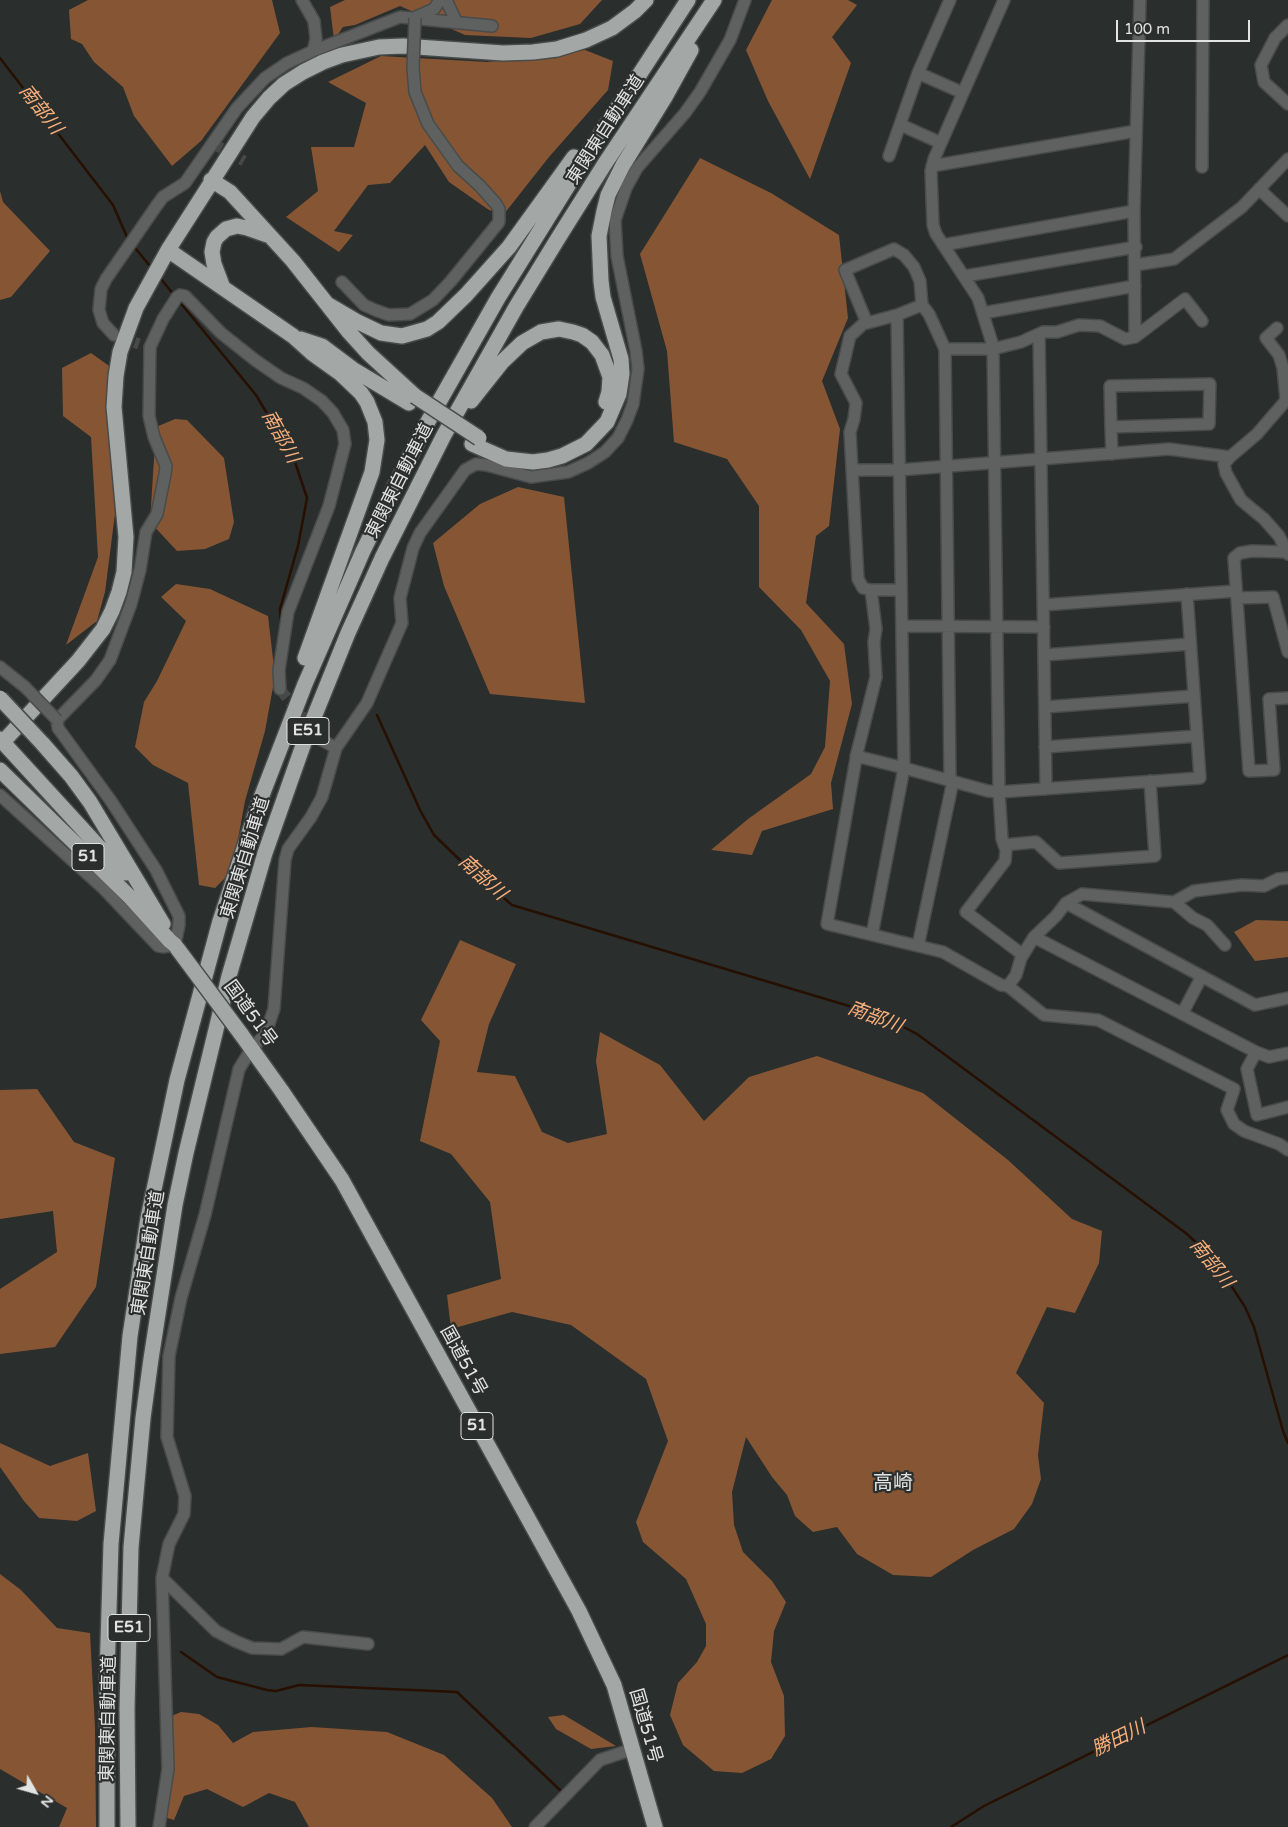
<!DOCTYPE html>
<meta charset="utf-8">
<style>
body{margin:0}
#map{position:relative;width:1288px;height:1827px;overflow:hidden;background:#2a2e2d;font-family:"Varela Round",sans-serif}
canvas{display:block}
.north{position:absolute;left:10px;top:1767px;width:50px;height:50px;-webkit-text-stroke:4px #2a2e2d;paint-order:stroke;rotate:128deg;font-size:14px;font-weight:700;line-height:20px;text-align:center;color:#e2e4e4}
.north::after{content:'';display:block;margin:auto;width:18px;height:22px;background:#e2e4e4;clip-path:polygon(50% 0,100% 100%,50% 72%,0 100%)}
.scale{position:absolute;left:1116px;top:20px;width:134px;height:22px;box-sizing:border-box;border:2px solid #e2e4e4;border-top:0;padding-left:6px;font-size:15px;line-height:18px;white-space:nowrap;color:#e2e4e4;-webkit-text-stroke:4px #2a2e2d;paint-order:stroke}
</style>
<div id="map">
<canvas width="1288" height="1827"></canvas>
<div class="north">N</div>
<div class="scale">100 m</div>
</div>
<script>
const context = document.querySelector('canvas').getContext('2d');
context.lineJoin = 'round';
function fillPath(path, color) {
  context.fillStyle = color;
  context.fill(path, 'evenodd');
}
function toPath(rows) {
  const path = new Path2D();
  for (const r of rows) {
    path.moveTo(r[0], r[1]);
    for (let i = 2; i < r.length; i += 2) path.lineTo(r[i], r[i + 1]);
  }
  return path;
}
function stroke(path, color, width, dash) {
  context.strokeStyle = color;
  context.lineWidth = width;
  context.lineCap = dash ? 'butt' : 'round';
  context.setLineDash(dash || []);
  context.stroke(path);
}
function drawText(font, color, halo, rows, align = 'center') {
  context.font = font + ' "Varela Round","Noto Sans JP",sans-serif';
  context.lineWidth = 4.5;
  context.setLineDash([]);
  context.textBaseline = 'middle';
  context.strokeStyle = halo;
  context.fillStyle = color;
  for (const [text, x, y, turn = 0] of rows) {
    context.save();
    context.translate(x, y);
    context.rotate((+turn || 0) * Math.PI / 180);
    context.textAlign = isNaN(turn) ? turn : align;
    if (halo) context.strokeText(text, 0, 0);
    context.fillText(text, 0, 0);
    context.restore();
  }
}
const forest = toPath([
 [88,0,272,0,280,33,201,141,172,166,134,116,123,87,94,62,82,44,71,39,69,10],
 [345,0,602,0,580,24,531,38,465,35,400,6,355,25,343,27,334,40,330,7],
 [772,0,848,0,857,5,832,37,851,63,810,179,768,101,746,50],
 [585,50,613,61,608,90,549,157,504,214,489,210,449,182,425,145,390,183,368,185,334,231,353,235,339,252,286,217,318,191,311,147,354,147,366,103,328,82,381,56,487,62],
 [700,158,771,193,839,235,848,318,822,381,840,429,829,526,816,536,806,603,844,644,852,704,831,783,833,809,762,831,752,855,711,850,748,819,811,774,825,747,830,681,801,630,759,587,759,506,727,459,674,442,667,351,640,254],
 [0,191,3,202,50,251,11,297,0,300],
 [91,353,112,368,116,506,105,592,97,621,66,645,98,557,91,437,63,416,62,368],
 [175,419,187,420,224,458,234,522,229,539,205,549,177,551,150,522,156,427],
 [518,487,564,497,585,703,490,694,444,586,433,543,480,504],
 [176,584,210,589,268,616,275,676,265,731,245,801,236,850,227,876,215,888,199,885,188,783,153,765,135,747,144,702,157,681,186,621,161,597],
 [1256,920,1288,921,1288,957,1255,961,1234,932],
 [460,940,516,964,489,1024,477,1072,515,1076,542,1132,568,1143,607,1134,596,1061,600,1032,660,1065,704,1121,749,1077,817,1056,923,1093,1008,1160,1072,1219,1102,1231,1099,1263,1075,1313,1047,1307,1016,1373,1044,1403,1038,1455,1041,1479,1032,1504,1014,1529,973,1550,931,1577,893,1575,857,1554,837,1527,813,1532,795,1516,787,1495,772,1477,746,1437,732,1492,734,1525,743,1552,772,1581,786,1602,774,1631,771,1662,784,1696,785,1736,771,1759,742,1773,714,1771,683,1745,670,1715,678,1683,697,1662,706,1646,706,1624,686,1579,643,1542,636,1522,668,1441,646,1379,571,1325,512,1312,451,1329,447,1295,501,1279,490,1202,451,1154,420,1141,440,1041,421,1020],
 [37,1089,74,1142,115,1158,96,1287,55,1347,0,1354,0,1289,57,1252,53,1211,0,1219,0,1090],
 [0,1443,50,1466,88,1453,96,1511,77,1521,39,1518,24,1501,0,1467],
 [0,1574,21,1590,57,1628,90,1633,95,1728,96,1827,59,1827,67,1808,0,1769],
 [181,1712,199,1714,218,1725,233,1743,253,1732,312,1727,387,1732,444,1755,492,1798,512,1827,309,1827,295,1802,269,1793,243,1807,207,1789,184,1796,174,1820,164,1817,169,1717],
 [564,1715,616,1746,591,1749,556,1729,548,1717]
]);
const stream = toPath([
 [0,58,113,205,127,237],
 [136,249,150,266],
 [161,279,174,295],
 [179,301,256,395,294,459,307,498,298,546,280,609,281,625],
 [377,715,420,810,434,835,463,863,512,905,859,1009,888,1019,917,1034,1187,1234,1205,1251,1223,1273,1245,1307,1254,1327,1283,1431,1288,1443],
 [181,1652,217,1677,267,1690,276,1691,299,1685,457,1692,561,1791],
 [951,1827,984,1806,1288,1655]
]);
const streetTunnel = toPath([
 [212,143,244,161],
 [119,337,139,344],
 [280,689,320,739]
]);
const street = toPath([
 [302,0,314,21,316,39,313,51],
 [446,0,457,23],
 [1004,0,934,159,931,171,933,225,936,234,978,298,993,346,999,792,1002,839,1006,850,1005,861,966,912,1023,955],
 [416,17,434,9,440,0],
 [1288,25,1275,38,1261,65,1264,82,1288,104],
 [918,73,963,93],
 [901,125,941,143],
 [889,156,918,73,950,0],
 [932,166,1136,131],
 [1202,167,1203,0],
 [1259,189,1288,216],
 [943,245,1134,211],
 [1135,265,1174,259,1242,207,1288,159],
 [965,276,1136,247],
 [342,282,364,305,375,310,389,315,410,314,433,300,451,281,499,222,499,209,496,204,480,186,458,166,428,124,415,92,413,68],
 [922,305,929,314,945,349],
 [983,313,1135,286],
 [897,315,904,768,988,791,999,792,1200,778,1187,594],
 [867,323,845,270,894,249,904,255,914,267,920,281,922,305,897,315,867,323,863,324,850,336,841,374,856,403,854,419,850,432,858,579,863,588,871,590,901,590],
 [1277,328,1266,338,1279,355,1283,368,1286,400],
 [1039,334,1046,789],
 [114,335,103,323,99,310,101,289,106,279,157,205,163,197,185,183,237,108,265,78,287,63,313,51,400,17,492,26],
 [1135,337,1134,211,1140,0],
 [1111,427,1209,424,1210,384,1110,386,1111,427,1112,454],
 [1230,457,1224,464,1226,473,1241,500,1264,519,1279,536,1288,554],
 [853,470,899,470,1169,449,1230,457,1257,434,1288,398],
 [1287,552,1252,551,1240,553,1234,558,1249,771,1274,770,1269,699,1288,698],
 [871,590,876,629,874,642,876,677,857,753,827,924,943,952,1001,985,1008,986],
 [1237,598,1273,597,1288,652],
 [1043,605,1236,591],
 [902,626,1044,627],
 [1044,655,1190,644],
 [0,667,25,687],
 [1045,707,1194,696],
 [320,739,336,748],
 [1045,747,1197,736],
 [856,756,904,768,872,935],
 [950,780,945,349,993,349,1021,342,1043,332,1057,332,1079,325,1100,326,1125,339,1135,337,1185,299,1202,321],
 [0,795,103,888,158,946,163,947,175,945,179,925,179,916,156,870,111,801,58,728,57,720,96,680,110,660,131,604,140,570,146,532,157,514,165,474,166,466,154,437,149,416,150,347,163,319,177,297,180,295,185,296,221,333,255,360,281,378,303,388,322,401,333,413,343,430,345,444,329,506,288,612,279,670,280,689],
 [1004,845,1036,842,1059,863,1155,856,1150,781],
 [1174,902,1194,891,1242,885,1264,886,1278,879,1288,878],
 [1066,903,1255,1005,1288,998],
 [1034,937,1256,1052,1269,1057,1288,1053],
 [1225,945,1207,925,1193,918,1174,902,1082,894,1066,903,1056,916,1034,937,1021,958,1016,975,1008,986,1044,1015,1098,1020,1234,1089,1227,1110,1234,1124,1244,1131,1279,1144,1288,1150],
 [918,946,953,781],
 [1182,1014,1202,976],
 [1256,1052,1247,1069,1257,1115,1288,1107],
 [162,1578,216,1631,235,1641,252,1648,281,1649,303,1637,368,1644],
 [159,1827,168,1769,162,1578,169,1544,184,1514,185,1496,167,1437,169,1356,181,1298,205,1215,239,1069,252,1048,265,1035,274,1009,285,860,288,849,311,817,322,797,336,748,367,703,402,623,400,598,413,548,420,533,465,470,476,464,486,465,531,477,568,472,588,463,605,452,618,438,627,420,633,404,638,369,636,351,617,256,615,220,626,188,637,168,685,113,700,92,730,40,745,0],
 [535,1827,600,1760,633,1749]
]);
const highway = toPath([
 [211,180,230,192,293,261,349,332,368,353,415,396],
 [168,250,293,336,313,354,341,374,361,393,367,402,375,422,377,440,372,472,305,658],
 [223,288,214,264,212,252,214,242,217,237,226,229,237,226,247,228,267,235],
 [327,304,356,321,381,333,402,336,427,329,438,322,466,295,509,247,574,157],
 [301,339,322,346,354,370,409,403],
 [471,401,502,362,522,343,541,332,559,329,573,332,582,335,592,342,602,355,610,377,609,392,606,402],
 [472,444,506,459,533,462,548,460,562,456,586,444,607,422,619,394,622,374,621,359,603,297,601,281,599,236,604,211,608,195,623,165,665,97,691,50],
 [0,739,99,847,126,873],
 [3,742,78,661,103,629,112,611,119,592,124,572,126,537,114,407,116,376,120,352,136,308,168,250,253,117,269,98,284,84,303,72,323,62,342,55,379,47,403,46,503,53,533,52,557,49,586,40,612,28,635,11,646,0],
 [42,743,71,776,90,802,163,924],
 [0,770,130,897,170,941,175,945],
 [241,1034,281,1090,342,1180,579,1611,614,1685,655,1827],
 [107,1827,107,1676,111,1544,130,1336,148,1218,177,1080,220,921,259,803,305,684,363,551,396,484,426,425,498,298,587,155,688,0],
 [128,1827,127,1709,131,1547,143,1418,151,1359,175,1205,186,1153,229,976,265,853,306,737,348,633,382,558,444,435,516,307,557,240,604,165,714,0]
]);
const streetBridge = toPath([
 [413,68,415,18],
 [25,687,57,720]
]);
const highwayBridge = toPath([
 [415,396,479,438],
 [0,698,42,743],
 [177,948,241,1034]
]);
const shields = [
 [308,731,42],
 [88,857,32],
 [477,1426,32],
 [129,1628,42]
];
const shieldNames = [
 ["E51",308,731],
 ["51",88,857],
 ["51",477,1426],
 ["E51",129,1628]
];
const streetNames = [
 ["東関東自動車道",606,130,-57],
 ["東関東自動車道",400,481,-63],
 ["東関東自動車道",246,858,-73],
 ["国道51号",250,1014,54],
 ["東関東自動車道",149,1253,-81],
 ["国道51号",463,1361,61],
 ["東関東自動車道",109,1719,-89],
 ["国道51号",645,1726,74]
];
const waterNames = [
 ["南部川",40,110,52],
 ["南部川",280,437,61],
 ["南部川",482,878,42],
 ["南部川",875,1018,21],
 ["南部川",1211,1264,51],
 ["勝田川",1119,1739,-26]
];
const quarterNames = [
 ["高崎",893,1484]
];
fillPath(forest, '#865634');
stroke(stream, '#271001', 2.5);
stroke(streetTunnel, '#464948', 11, [11, 5.5]);
stroke(street, '#474b4a', 14);
stroke(highway, '#474b4a', 18);
stroke(street, '#5f6161', 11);
stroke(highway, '#a3a8a7', 15);
stroke(streetBridge, '#474b4a', 14, []);
stroke(highwayBridge, '#474b4a', 18, []);
stroke(streetBridge, '#5f6161', 11);
stroke(highwayBridge, '#a3a8a7', 15);
for (const [x, y, w] of shields) {
  const box = new Path2D();
  box.roundRect(x - w / 2, y - 13.5, w, 27, 4);
  context.fillStyle = '#2a2e2d';
  context.fill(box);
  stroke(box, '#e2e4e4', 1);
}
drawText('bold 16px', '#e2e4e4', null, shieldNames);
drawText('18px', '#e2e4e4', '#2a2e2d', streetNames);
drawText('italic 19px', '#fbb07c', '#2a2e2d', waterNames);
drawText('20px', '#e2e4e4', '#2a2e2d', quarterNames);
</script>
